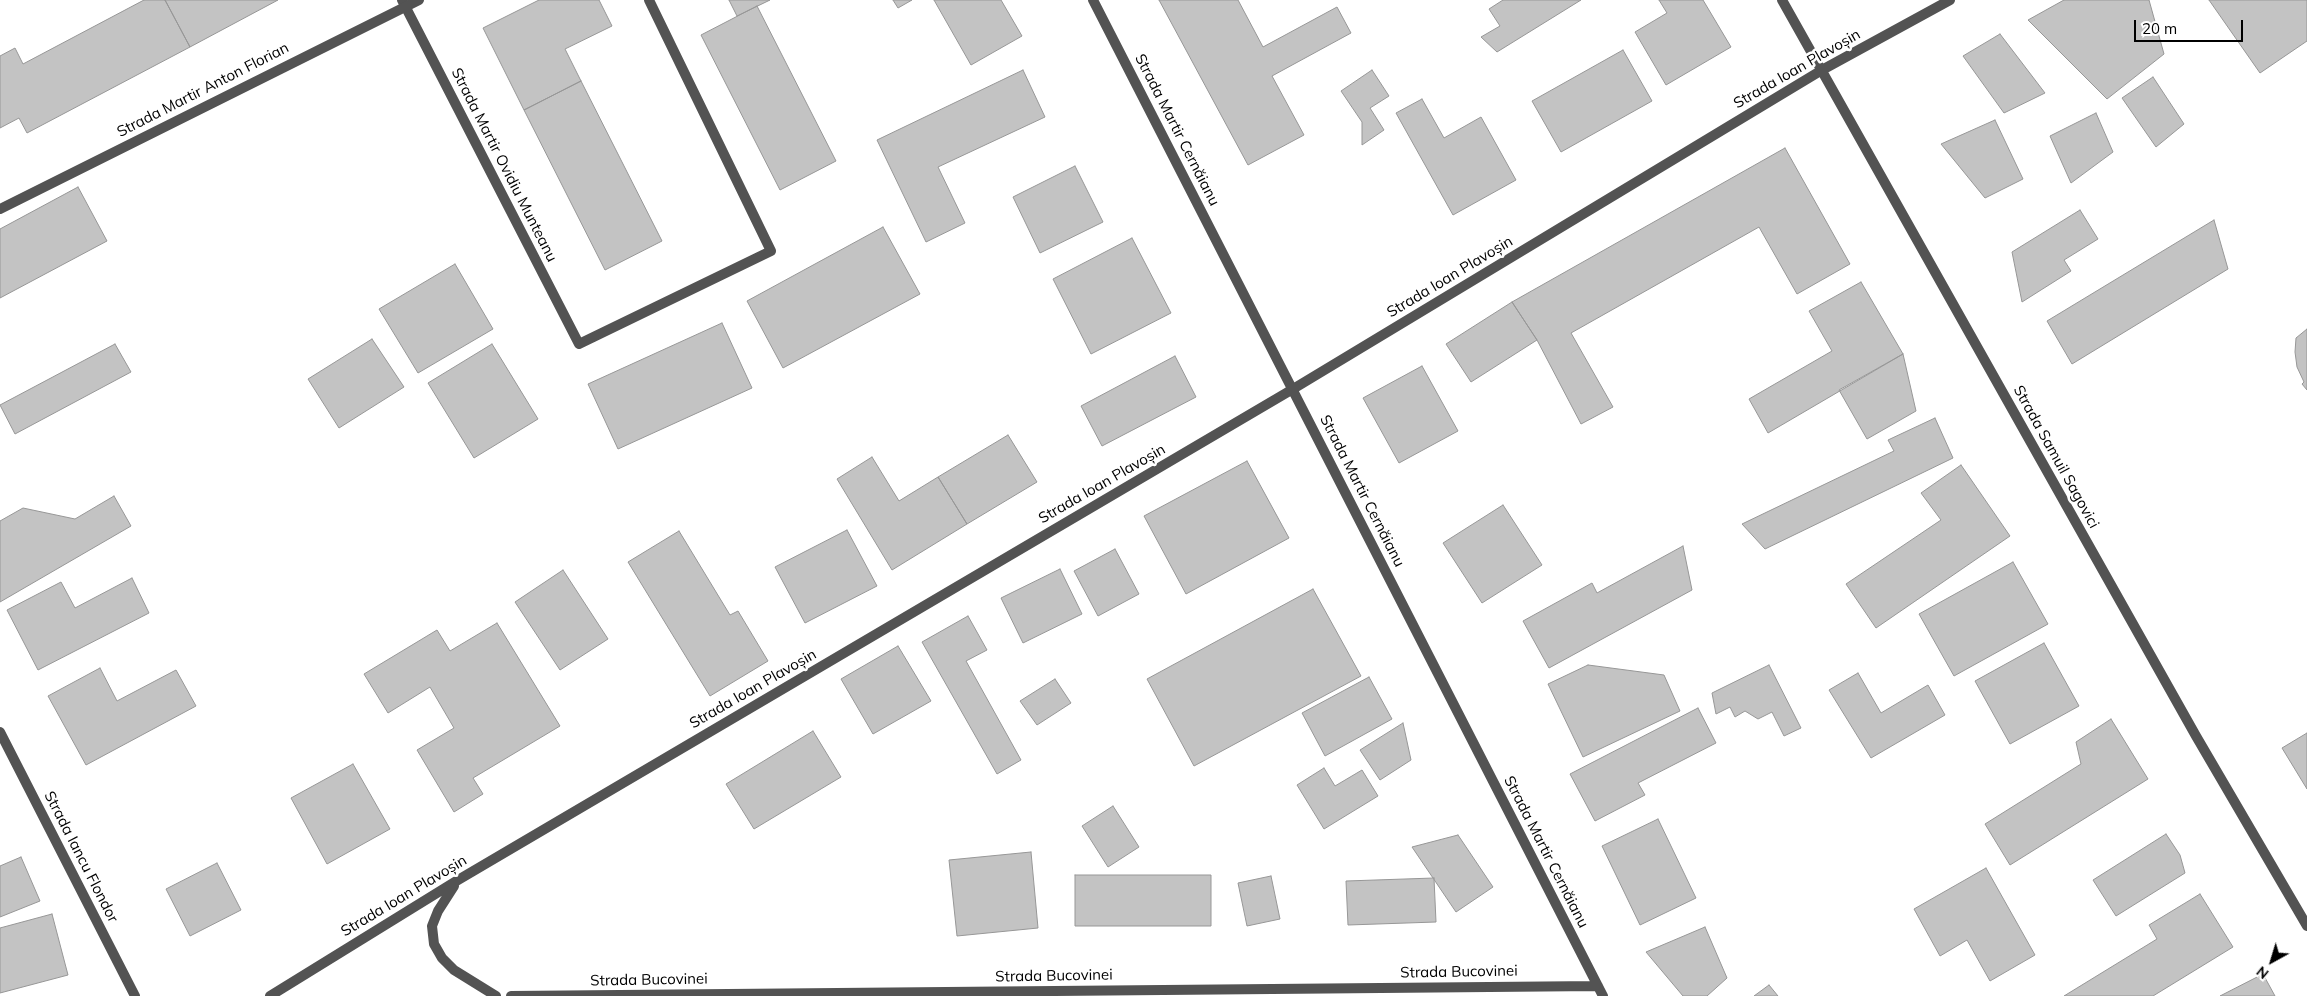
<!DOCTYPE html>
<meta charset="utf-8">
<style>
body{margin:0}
#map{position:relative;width:2307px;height:996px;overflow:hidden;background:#fff;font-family:Mulish,sans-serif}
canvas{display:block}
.north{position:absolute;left:2247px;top:936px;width:50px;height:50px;-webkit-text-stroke:4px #fff;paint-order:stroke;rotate:219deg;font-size:14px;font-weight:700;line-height:20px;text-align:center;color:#000}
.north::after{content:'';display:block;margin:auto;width:18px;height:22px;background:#000;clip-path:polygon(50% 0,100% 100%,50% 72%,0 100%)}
.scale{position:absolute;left:2134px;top:20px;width:109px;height:22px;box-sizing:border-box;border:2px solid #000;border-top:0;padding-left:6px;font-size:15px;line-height:18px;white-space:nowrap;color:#000;-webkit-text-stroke:4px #fff;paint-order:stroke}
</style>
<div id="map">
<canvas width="2307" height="996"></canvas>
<div class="north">N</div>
<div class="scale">20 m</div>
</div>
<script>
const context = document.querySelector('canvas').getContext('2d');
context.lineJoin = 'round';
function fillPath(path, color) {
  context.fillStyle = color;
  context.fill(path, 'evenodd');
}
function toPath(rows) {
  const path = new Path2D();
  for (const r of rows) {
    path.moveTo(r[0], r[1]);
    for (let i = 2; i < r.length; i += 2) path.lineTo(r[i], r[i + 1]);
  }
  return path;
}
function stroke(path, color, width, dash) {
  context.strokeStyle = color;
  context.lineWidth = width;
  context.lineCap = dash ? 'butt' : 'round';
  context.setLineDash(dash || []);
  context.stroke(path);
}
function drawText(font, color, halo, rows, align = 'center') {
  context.font = font + ' Mulish,sans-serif';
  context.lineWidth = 5;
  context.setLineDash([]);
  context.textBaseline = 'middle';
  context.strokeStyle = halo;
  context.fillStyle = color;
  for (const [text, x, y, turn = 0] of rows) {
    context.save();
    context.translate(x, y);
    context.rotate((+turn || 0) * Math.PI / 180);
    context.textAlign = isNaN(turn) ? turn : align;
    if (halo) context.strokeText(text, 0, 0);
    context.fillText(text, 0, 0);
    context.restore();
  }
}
const building = toPath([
 [144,0,165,0,190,47,27,133,19,118,0,128,0,56,15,48,23,64,144,0],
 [165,0,278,0,190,47,165,0],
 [539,0,599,0,612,26,565,49,581,81,524,110,483,28,539,0],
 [729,0,770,0,737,16,729,0],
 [893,0,912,0,898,8,893,0],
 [934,0,1001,0,1022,36,971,65,934,0],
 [1159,0,1238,0,1263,47,1337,7,1351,33,1272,76,1304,135,1248,165,1159,0],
 [1503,0,1581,0,1497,52,1481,37,1500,26,1489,9,1503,0],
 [1659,0,1703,0,1731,47,1666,85,1635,32,1667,13,1659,0],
 [2064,0,2149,0,2164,54,2107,99,2028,20,2064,0],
 [2209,0,2307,0,2307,41,2260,73,2209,0],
 [757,6,836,161,780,190,701,35,757,6],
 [2000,34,2045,93,2004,113,1963,56,2000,34],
 [1623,50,1652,101,1561,152,1532,101,1623,50],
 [1023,70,1045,117,938,167,965,223,926,242,877,140,1023,70],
 [1372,70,1389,96,1370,108,1384,130,1362,145,1362,122,1341,91,1372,70],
 [2153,77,2184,124,2156,147,2122,98,2153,77],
 [581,81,662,241,605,270,524,110,581,81],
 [1422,99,1444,138,1481,117,1516,180,1453,215,1396,113,1422,99],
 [2096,113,2113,152,2071,183,2050,136,2096,113],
 [1995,120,2023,179,1985,198,1941,144,1995,120],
 [1785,148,1850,264,1797,294,1759,227,1571,333,1613,407,1581,424,1537,340,1512,302,1785,148],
 [1075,166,1103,222,1040,253,1013,197,1075,166],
 [78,187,107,241,0,298,0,229,78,187],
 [2080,210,2098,239,2064,260,2071,271,2022,302,2012,252,2080,210],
 [2214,220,2228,269,2072,364,2047,321,2214,220],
 [883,227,920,294,783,368,747,301,883,227],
 [1132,238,1171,313,1091,354,1053,279,1132,238],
 [455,264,493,329,418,373,379,309,455,264],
 [1861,282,1903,354,1768,433,1749,399,1832,351,1809,311,1861,282],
 [1512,302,1537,340,1471,382,1446,344,1512,302],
 [722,323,752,388,618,449,588,384,722,323],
 [2307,329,2307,390,2302,384,2304,382,2297,367,2295,352,2296,338,2307,329],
 [372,339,404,387,339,428,308,379,372,339],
 [115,344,131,372,15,434,0,405,115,344],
 [492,344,538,419,474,458,428,383,492,344],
 [1903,354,1916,411,1867,439,1839,390,1903,354],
 [1175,356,1196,397,1102,446,1081,406,1175,356],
 [1422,366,1458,431,1399,463,1363,398,1422,366],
 [1935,418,1953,458,1765,549,1742,524,1894,451,1888,440,1935,418],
 [1008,435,1037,482,967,524,938,477,1008,435],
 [872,457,899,501,938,477,967,524,892,570,837,479,872,457],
 [1247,461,1289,538,1186,594,1144,516,1247,461],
 [1961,465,2010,536,1876,628,1846,584,1941,520,1921,493,1961,465],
 [114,496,131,526,0,602,0,521,23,508,75,519,114,496],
 [1503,505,1542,565,1482,603,1443,543,1503,505],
 [847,530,877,586,805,623,775,567,847,530],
 [679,531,730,615,738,611,768,661,710,696,628,562,679,531],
 [1683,546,1692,590,1549,668,1523,621,1592,583,1597,593,1683,546],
 [1115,549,1139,594,1098,616,1074,571,1115,549],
 [2013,562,2048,624,1954,676,1919,614,2013,562],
 [1060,569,1082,614,1023,643,1001,598,1060,569],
 [563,570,608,639,560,670,515,602,563,570],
 [132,578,149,613,38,670,7,610,61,582,75,608,132,578],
 [1313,589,1361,676,1194,766,1147,679,1313,589],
 [968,616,987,650,966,661,1021,760,997,774,922,642,968,616],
 [497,623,560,726,473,778,483,794,454,812,417,750,454,728,430,687,388,713,364,674,437,630,450,651,497,623],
 [2044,643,2079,706,2010,744,1975,681,2044,643],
 [898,646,931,701,873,734,841,679,898,646],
 [1588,665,1664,675,1680,711,1583,757,1548,684,1588,665],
 [1769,665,1801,728,1784,736,1772,712,1758,719,1745,711,1735,717,1730,707,1716,714,1712,693,1769,665],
 [100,668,117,701,176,670,196,706,86,765,48,696,100,668],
 [1858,673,1881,713,1928,685,1945,715,1871,758,1829,690,1858,673],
 [1369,677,1392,719,1325,756,1302,713,1369,677],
 [1055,679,1071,703,1037,725,1020,701,1055,679],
 [1698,708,1716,743,1638,783,1645,795,1595,821,1570,774,1698,708],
 [2111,719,2148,779,2010,865,1985,824,2081,764,2076,742,2111,719],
 [1403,723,1411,760,1380,780,1360,750,1403,723],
 [813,731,841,777,754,829,726,784,813,731],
 [2307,733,2307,789,2282,748,2307,733],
 [353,764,390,829,327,864,291,798,353,764],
 [1324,768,1335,786,1362,770,1378,796,1324,829,1297,785,1324,768],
 [1113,806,1139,847,1108,867,1082,826,1113,806],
 [1658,819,1696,898,1640,925,1602,846,1658,819],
 [2166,834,2180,855,2185,873,2116,916,2093,880,2166,834],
 [1458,835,1493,887,1456,912,1412,847,1458,835],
 [1031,852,1038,928,957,936,949,860,1031,852],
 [21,857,40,901,0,917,0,866,21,857],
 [217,863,241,910,190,936,166,889,217,863],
 [1986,868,2035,955,1990,981,1967,940,1940,956,1914,909,1986,868],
 [1075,875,1211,875,1211,926,1075,926,1075,875],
 [1271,876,1280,919,1247,926,1238,883,1271,876],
 [1434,878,1436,922,1348,925,1346,881,1434,878],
 [2200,894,2233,947,2153,996,2064,996,2157,939,2149,925,2200,894],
 [52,914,68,975,0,993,0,928,52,914],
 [1705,927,1727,978,1707,996,1683,996,1646,952,1705,927],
 [2263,974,2275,996,2220,996,2263,974],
 [1769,985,1778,996,1754,996,1769,985]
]);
const lane = toPath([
 [402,0,579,344,771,251,649,0]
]);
const street = toPath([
 [1093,0,1603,996],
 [1782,0,2196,736,2307,926],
 [0,209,419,0],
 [0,732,135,996],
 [454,886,438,911,432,926,434,944,442,958,454,970,496,996],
 [270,996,458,880,1293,389,1822,70,1950,0],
 [511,996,1598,986]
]);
const streetNames = [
 ["Strada Ioan Plavoșin",1797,69,-30],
 ["Strada Martir Anton Florian",203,90,-27],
 ["Strada Martir Cernăianu",1177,130,63],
 ["Strada Martir Ovidiu Munteanu",504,165,63],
 ["Strada Ioan Plavoșin",1450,277,-31],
 ["Strada Samuil Sagovici",2056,457,61],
 ["Strada Ioan Plavoșin",1102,484,-30],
 ["Strada Martir Cernăianu",1362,491,63],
 ["Strada Ioan Plavoșin",753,689,-30],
 ["Strada Martir Cernăianu",1546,852,63],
 ["Strada Iancu Flondor",81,857,63],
 ["Strada Ioan Plavoșin",404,896,-31],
 ["Strada Bucovinei",1459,972,-1],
 ["Strada Bucovinei",1054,976,-1],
 ["Strada Bucovinei",649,980,-1]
];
fillPath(building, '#c3c3c3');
stroke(building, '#979797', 1);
stroke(lane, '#535353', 10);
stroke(street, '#535353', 10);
drawText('15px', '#000', '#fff', streetNames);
</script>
